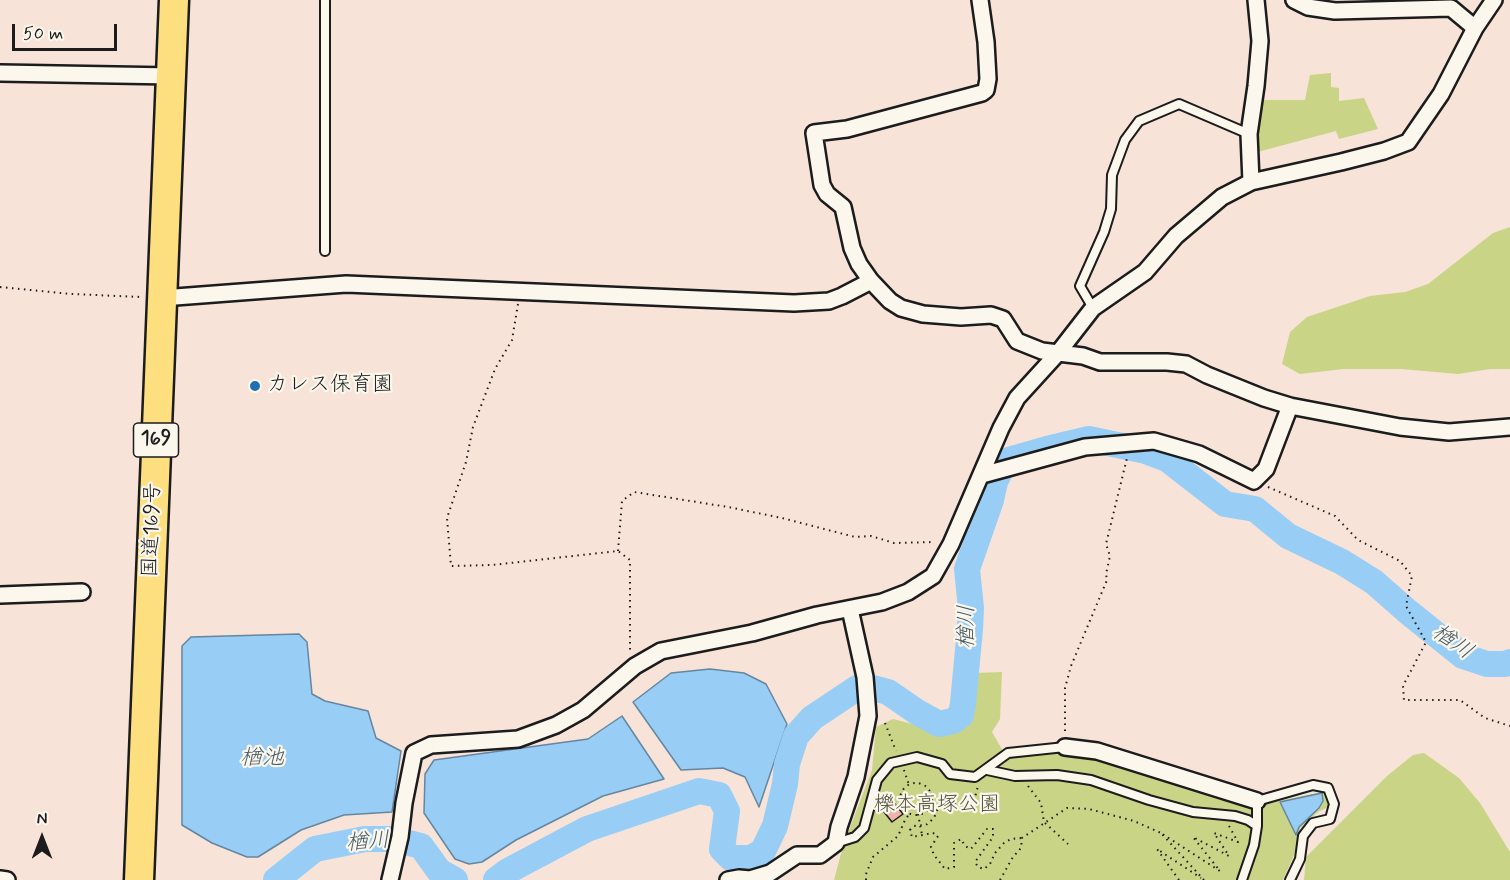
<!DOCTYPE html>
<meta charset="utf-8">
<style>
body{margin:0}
#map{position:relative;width:1510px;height:880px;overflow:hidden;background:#f7e3d8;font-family:Mynerve,sans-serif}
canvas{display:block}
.north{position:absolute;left:12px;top:808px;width:60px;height:60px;-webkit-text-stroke:4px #fbf7ec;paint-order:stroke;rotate:0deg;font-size:16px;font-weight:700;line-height:24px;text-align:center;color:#1c1c1c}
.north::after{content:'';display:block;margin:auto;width:21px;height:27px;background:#1c1c1c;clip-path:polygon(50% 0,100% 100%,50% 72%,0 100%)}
.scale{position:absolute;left:12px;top:24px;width:105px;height:27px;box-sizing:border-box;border:3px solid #1c1c1c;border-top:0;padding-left:8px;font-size:18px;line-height:21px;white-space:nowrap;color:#1c1c1c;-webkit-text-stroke:4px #fbf7ec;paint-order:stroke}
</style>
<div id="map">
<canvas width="1510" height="880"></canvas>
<div class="north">N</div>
<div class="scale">50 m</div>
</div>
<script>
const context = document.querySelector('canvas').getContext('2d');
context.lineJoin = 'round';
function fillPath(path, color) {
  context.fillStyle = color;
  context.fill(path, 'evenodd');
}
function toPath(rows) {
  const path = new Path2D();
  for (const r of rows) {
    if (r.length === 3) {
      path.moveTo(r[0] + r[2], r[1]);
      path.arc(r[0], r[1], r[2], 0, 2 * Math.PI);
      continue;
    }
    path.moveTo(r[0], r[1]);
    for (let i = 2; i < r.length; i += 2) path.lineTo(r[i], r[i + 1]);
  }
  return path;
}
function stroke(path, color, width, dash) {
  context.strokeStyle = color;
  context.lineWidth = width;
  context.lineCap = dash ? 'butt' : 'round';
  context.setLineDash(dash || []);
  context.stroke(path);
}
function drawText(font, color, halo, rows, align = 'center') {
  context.font = font + ' Mynerve,"Klee One",sans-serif';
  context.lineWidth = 4.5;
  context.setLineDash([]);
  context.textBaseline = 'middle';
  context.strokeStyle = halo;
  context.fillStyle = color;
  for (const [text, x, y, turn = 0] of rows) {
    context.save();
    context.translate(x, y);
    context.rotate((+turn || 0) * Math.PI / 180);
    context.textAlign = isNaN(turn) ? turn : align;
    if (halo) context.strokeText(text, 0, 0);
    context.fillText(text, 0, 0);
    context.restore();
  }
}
const green = toPath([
 [1331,73,1331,87,1339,88,1339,101,1364,98,1378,129,1339,139,1336,131,1250,154,1256,100,1305,100,1310,75],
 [1510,227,1510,369,1490,369,1458,374,1401,369,1344,369,1300,374,1282,364,1290,332,1307,317,1370,296,1405,292,1428,284,1493,233],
 [1002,672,1000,719,992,732,1007,758,1067,751,1263,804,1322,792,1329,798,1328,807,1318,812,1300,828,1299,844,1283,880,834,880,843,846,872,770,876,727,893,719,943,732,973,714,975,673],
 [1424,753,1459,778,1480,803,1510,852,1510,880,1304,880,1306,857,1387,776,1413,755]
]);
const water = toPath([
 [299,634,307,642,312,694,325,701,368,711,376,738,401,751,392,812,344,815,301,830,258,857,247,857,212,843,182,825,182,646,191,637,299,634],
 [710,669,744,673,766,684,787,724,759,807,745,777,723,768,681,770,633,702,671,673,710,669],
 [622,716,664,779,603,796,516,840,482,862,469,864,455,859,424,813,425,774,434,760,588,739,622,716],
 [1322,793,1323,801,1319,808,1299,827,1296,835,1280,802,1322,793]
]);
const river = toPath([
 [276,880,315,849,365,839,393,839,421,846,439,871,455,880],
 [496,880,508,871,587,829,699,791,719,795,727,811,722,849,731,858,751,858,763,851,775,826,785,784,787,764,796,736,812,718,857,688,873,688,888,692,917,712,939,724,953,721,961,715,963,703,970,629,971,608,967,569,991,500,995,482,1005,461,1047,449,1089,439,1146,451,1167,459,1225,504,1255,509,1288,536,1342,562,1374,582,1407,611,1463,656,1487,664,1505,664,1510,662]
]);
const building = toPath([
 [895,804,903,814,892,822,884,812,895,804]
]);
const path = toPath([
 [0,287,71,294,141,297],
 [518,304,512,340,495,369,473,427,466,462,447,518,451,566,492,565,618,551,630,560,630,651],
 [1268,487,1335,516,1358,540,1400,561,1412,576,1406,606,1426,642,1403,686,1404,700,1460,700,1485,718,1510,726],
 [618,551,622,501,634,492,728,507,782,518,855,537,871,536,894,543,935,542],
 [885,723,896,751],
 [1065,731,1065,688,1071,666,1107,580,1106,574,1110,556,1106,544,1127,458],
 [904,770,909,785],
 [916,799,16],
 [1028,786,1041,803,1044,822,1068,844],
 [932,796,947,803,964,803,975,797,978,786],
 [947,803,938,808,934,818,926,825,914,826,910,830,912,837,933,833,938,836,931,847,934,855,945,869,954,867,954,843,961,839,965,846,971,849,987,829,993,829,993,837,975,862,978,867,984,869,990,864,995,853,1004,843,1011,839,1022,838],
 [918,814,922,835],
 [866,880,866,874,873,857,898,836,905,820,910,813],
 [1000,880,1013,857,1021,848,1022,838,1067,808,1089,809,1134,821,1161,833],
 [1179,880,1157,849,1201,878],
 [1204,880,1161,833,1220,871,1193,837,1229,856,1214,833,1238,842,1229,826]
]);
const lane = toPath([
 [325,0,325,251],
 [1093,308,1080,286,1104,232,1111,209,1112,175,1125,140,1139,121,1179,104,1249,134],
 [987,770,1015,776,1057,775,1091,780,1149,800,1193,812,1235,816,1248,820,1257,826,1257,801,1313,785,1328,788,1334,804,1330,819,1313,823,1303,836,1300,859,1290,880],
 [836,843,855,837,864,828,877,780,891,763,917,757,942,764,950,774,975,777,1008,753,1065,747],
 [1242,880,1254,845,1257,826]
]);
const street = toPath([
 [980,0,986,42,988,79,986,90,982,93,847,129,814,133,822,185,827,194,843,207,852,248,859,264,871,281,890,301,901,308,923,314,961,317,991,315,1003,319,1017,341,1042,351,1083,356,1100,362,1167,362,1186,364,1207,375,1264,398,1290,406],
 [1294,0,1308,7,1335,11,1451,8,1475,28],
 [0,73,173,76],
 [1251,182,1249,134,1256,86,1260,41,1256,0],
 [162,298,346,284,794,303,829,301,842,296,871,281],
 [982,475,1085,447,1154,441,1199,454,1254,481,1266,469,1290,406,1400,427,1449,432,1510,427],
 [0,595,82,592],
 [1065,747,1097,751,1257,801],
 [0,879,7,880],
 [390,880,400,837,404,803,414,753,431,745,518,739,556,725,583,710,635,666,661,651,752,633,817,615,882,602,908,592,933,576,951,544,1001,428,1017,398,1058,353,1093,308,1145,272,1176,236,1222,197,1251,182,1341,162,1384,151,1408,142,1441,94,1475,28,1494,0],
 [728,880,739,878,750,879,770,873,797,855,820,855,836,843,839,827,856,777,868,716,865,677,850,609]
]);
const highway = toPath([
 [139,880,174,0]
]);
const markers = [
 [255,386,6,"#1f6fb2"]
];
const shields = [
 [156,440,45]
];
const shieldNames = [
 ["169",156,440]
];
const poiNames = [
 ["カレス保育園",267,386]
];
const streetNames = [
 ["国道169号",153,530,-88]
];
const parkNames = [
 ["櫟本高塚公園",937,806]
];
const waterNames = [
 ["楢川",968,627,-89],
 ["楢川",1452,643,35],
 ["楢池",262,759],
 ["楢川",368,843,-4]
];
fillPath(green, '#c9d487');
fillPath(water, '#98cdf6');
stroke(water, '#66869f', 1.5);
stroke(river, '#98cdf6', 26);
fillPath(building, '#eeb4a8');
stroke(building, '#1c1c1c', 1.5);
stroke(lane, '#1c1c1c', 12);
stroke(street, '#1c1c1c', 20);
stroke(highway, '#1c1c1c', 33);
stroke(path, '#1c1c1c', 2, [1.5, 4.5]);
stroke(lane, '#fbf7ec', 8);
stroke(street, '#fbf7ec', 15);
stroke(highway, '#fedf80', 28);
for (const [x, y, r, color] of markers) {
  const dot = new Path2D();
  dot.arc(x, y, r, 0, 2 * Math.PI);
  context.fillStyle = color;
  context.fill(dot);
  stroke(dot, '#fbf7ec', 2);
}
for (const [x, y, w] of shields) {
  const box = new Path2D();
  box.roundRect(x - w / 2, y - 17, w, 34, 4.5);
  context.fillStyle = '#fbf7ec';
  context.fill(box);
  stroke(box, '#1c1c1c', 1.5);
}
drawText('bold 20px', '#1c1c1c', null, shieldNames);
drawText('21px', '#1c1c1c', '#fbf7ec', poiNames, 'left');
drawText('21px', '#1c1c1c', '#fbf7ec', streetNames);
drawText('21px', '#50533c', '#fbf7ec', parkNames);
drawText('italic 22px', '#475a68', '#fbf7ec', waterNames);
</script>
